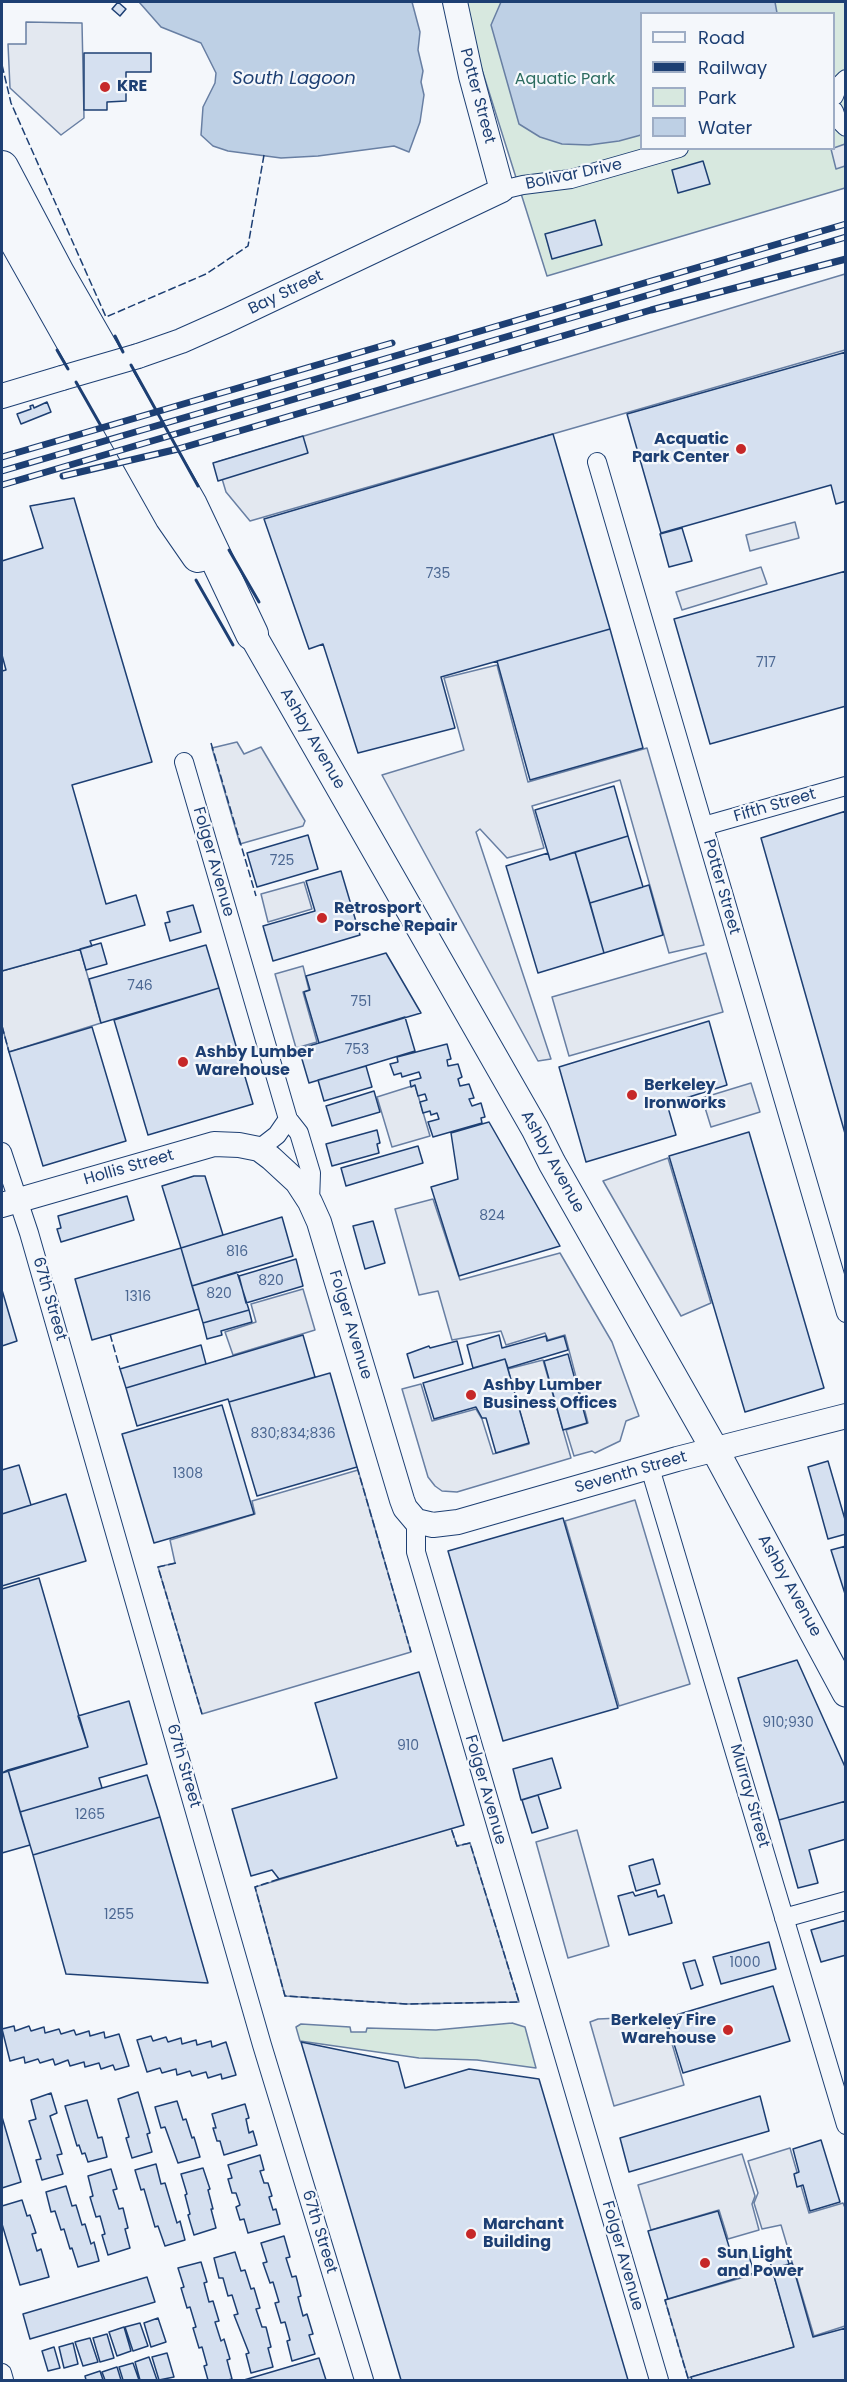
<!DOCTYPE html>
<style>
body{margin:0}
#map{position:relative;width:847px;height:2382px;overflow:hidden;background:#f4f7fb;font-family:Poppins,sans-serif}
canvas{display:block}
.frame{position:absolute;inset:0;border:3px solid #1d3f73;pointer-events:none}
.legend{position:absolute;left:640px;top:12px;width:195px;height:138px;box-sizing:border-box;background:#f4f7fb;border:2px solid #9eadc5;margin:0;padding:8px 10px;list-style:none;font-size:18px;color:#1d3f73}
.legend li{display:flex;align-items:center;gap:12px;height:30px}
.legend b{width:30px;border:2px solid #9eadc5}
</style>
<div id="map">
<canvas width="847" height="2382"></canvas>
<div class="frame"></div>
<ul class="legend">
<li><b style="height:8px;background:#f4f7fb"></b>Road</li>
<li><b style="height:8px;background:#1d3f73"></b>Railway</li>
<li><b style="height:16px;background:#d7e8df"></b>Park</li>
<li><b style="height:16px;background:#bed0e5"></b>Water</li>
</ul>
</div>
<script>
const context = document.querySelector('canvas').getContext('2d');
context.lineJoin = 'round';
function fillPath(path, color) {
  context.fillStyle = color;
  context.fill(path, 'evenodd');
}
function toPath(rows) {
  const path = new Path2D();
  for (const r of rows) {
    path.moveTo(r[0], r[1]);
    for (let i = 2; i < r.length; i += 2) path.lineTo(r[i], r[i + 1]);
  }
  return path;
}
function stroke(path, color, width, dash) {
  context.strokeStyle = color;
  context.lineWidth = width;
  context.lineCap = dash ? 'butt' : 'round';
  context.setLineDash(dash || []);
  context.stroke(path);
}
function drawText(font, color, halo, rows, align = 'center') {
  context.font = font + ' Poppins,sans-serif';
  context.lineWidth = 4.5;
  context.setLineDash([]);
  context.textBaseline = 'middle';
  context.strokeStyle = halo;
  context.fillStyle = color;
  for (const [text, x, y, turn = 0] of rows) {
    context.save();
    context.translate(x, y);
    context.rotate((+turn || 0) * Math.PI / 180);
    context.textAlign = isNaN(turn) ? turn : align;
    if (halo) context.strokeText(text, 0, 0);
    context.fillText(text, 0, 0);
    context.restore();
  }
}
const green = toPath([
 [467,2,845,2,845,188,547,276,478,57,467,2],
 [642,14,834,14,834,148,642,148,642,14],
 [512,2023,525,2027,536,2068,477,2060,419,2058,300,2041,296,2027,301,2024,350,2027,351,2032,366,2032,367,2028,436,2030,512,2023]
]);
const parking = toPath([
 [26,22,82,23,84,118,61,135,10,88,8,44,26,44,26,22],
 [845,144,845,166,836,169,831,149,845,144],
 [845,274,845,350,250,521,226,492,217,462,845,274],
 [795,522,799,538,750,551,746,535,795,522],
 [761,567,767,584,682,610,676,592,761,567],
 [497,665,528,782,647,748,704,945,669,953,620,780,532,806,544,848,507,858,480,829,476,832,551,1059,538,1061,382,775,464,750,444,678,497,665],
 [237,742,244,754,261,747,305,821,303,826,240,844,212,748,237,742],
 [304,882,312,909,268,922,261,894,304,882],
 [80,949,101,1023,9,1052,2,1026,2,971,80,949],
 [706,953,723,1012,569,1056,552,997,706,953],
 [303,966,309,990,303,992,317,1042,296,1048,275,974,303,966],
 [751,1083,760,1112,711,1127,702,1098,751,1083],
 [415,1085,430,1136,392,1147,377,1097,415,1085],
 [668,1158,711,1303,681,1316,603,1181,668,1158],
 [433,1199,460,1280,560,1253,612,1342,639,1416,626,1421,620,1441,595,1453,592,1451,574,1456,566,1430,588,1423,565,1335,548,1340,545,1333,506,1345,501,1331,452,1340,438,1291,419,1295,395,1209,433,1199],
 [303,1289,315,1330,233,1355,225,1332,256,1322,251,1304,303,1289],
 [543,1360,571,1458,457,1492,442,1491,435,1486,428,1477,402,1389,421,1384,432,1421,476,1409,482,1419,493,1454,529,1444,508,1369,543,1360],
 [358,1470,411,1652,202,1714,158,1567,175,1563,170,1540,255,1514,252,1501,358,1470],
 [635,1500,690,1684,619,1706,565,1521,635,1500],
 [451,1828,457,1846,470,1843,519,2002,406,2004,285,1996,255,1887,451,1828],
 [577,1830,609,1946,568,1958,536,1842,577,1830],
 [664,2016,684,2085,614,2106,590,2022,598,2019,664,2016],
 [790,2148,809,2213,843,2203,846,2210,845,2326,814,2336,781,2225,762,2229,754,2203,758,2193,748,2161,790,2148],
 [742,2154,755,2196,752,2204,759,2230,728,2239,719,2210,651,2230,638,2185,742,2154],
 [772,2269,794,2347,688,2378,665,2300,772,2269]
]);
const water = toPath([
 [139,2,412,2,420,32,418,50,423,71,421,82,424,95,420,122,409,152,394,146,318,156,281,158,228,151,213,146,201,135,203,107,215,83,216,73,201,43,161,27,139,2],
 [501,2,775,2,777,13,642,14,641,135,619,141,589,145,562,144,540,137,519,124,491,25,501,2]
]);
const building = toPath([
 [118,2,126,9,120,16,112,9,118,2],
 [84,53,151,53,151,72,126,72,126,101,107,102,107,110,84,110,84,53],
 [703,161,710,184,678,193,672,170,703,161],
 [595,220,602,245,552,259,545,234,595,220],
 [846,352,846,501,836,504,831,485,661,533,627,414,846,352],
 [47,402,51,412,21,424,17,414,31,409,30,406,33,405,34,408,47,402],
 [553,434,610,629,441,677,455,728,358,753,323,644,309,649,264,519,553,434],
 [303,436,308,453,218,481,213,463,303,436],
 [74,498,152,762,72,785,106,904,136,895,145,925,90,941,92,946,2,971,2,671,6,670,2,655,2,561,43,548,30,506,74,498],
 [682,528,692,561,669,567,660,534,682,528],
 [846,571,846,706,710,744,674,619,846,571],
 [610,629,643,748,530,780,497,661,610,629],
 [614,786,628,836,550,860,535,810,614,786],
 [846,811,846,1137,761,838,846,811],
 [308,835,318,869,257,887,247,853,308,835],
 [628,836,643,887,590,903,575,852,628,836],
 [575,852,604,953,538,973,506,866,548,853,550,860,575,852],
 [341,871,360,935,273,961,263,926,315,911,306,881,341,871],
 [649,885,663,935,604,953,590,903,649,885],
 [193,905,201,932,170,941,165,923,170,922,167,912,193,905],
 [101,943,107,964,86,970,80,949,101,943],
 [206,945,219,988,101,1023,89,979,206,945],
 [386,953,421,1013,319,1043,304,992,310,990,306,976,386,953],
 [219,988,253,1104,148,1135,114,1020,219,988],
 [405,1017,415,1051,309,1083,299,1049,405,1017],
 [709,1021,727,1085,667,1104,676,1135,586,1162,559,1067,709,1021],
 [92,1027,126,1141,43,1166,9,1052,92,1027],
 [447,1044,451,1059,447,1060,448,1066,458,1064,462,1077,458,1079,460,1086,469,1084,474,1098,469,1099,472,1106,481,1103,485,1117,481,1118,482,1123,433,1137,428,1122,439,1119,437,1113,431,1115,430,1111,423,1113,420,1102,427,1100,425,1094,418,1096,415,1085,411,1087,410,1081,421,1078,419,1072,402,1077,401,1073,394,1075,390,1064,398,1062,397,1057,447,1044],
 [366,1066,372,1087,324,1101,318,1080,366,1066],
 [374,1091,380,1112,332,1126,326,1106,374,1091],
 [489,1122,560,1246,459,1276,431,1187,458,1179,451,1133,489,1122],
 [377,1130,380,1143,377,1144,379,1153,332,1166,326,1144,377,1130],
 [749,1132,824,1388,745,1412,669,1156,749,1132],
 [418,1146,423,1163,346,1186,341,1168,418,1146],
 [194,1176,205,1176,223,1235,181,1248,162,1186,194,1176],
 [127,1196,134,1220,61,1242,57,1229,61,1228,58,1216,127,1196],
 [282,1217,293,1256,192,1286,181,1248,282,1217],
 [373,1221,385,1263,365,1269,353,1226,373,1221],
 [181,1248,199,1309,92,1340,75,1279,181,1248],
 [296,1259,303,1286,246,1303,239,1276,296,1259],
 [237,1272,249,1310,203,1323,192,1286,237,1272],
 [2,1290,17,1341,2,1346,2,1290],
 [249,1310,252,1322,221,1331,222,1335,207,1339,203,1323,249,1310],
 [303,1335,315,1377,229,1402,228,1399,137,1426,126,1388,303,1335],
 [499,1335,502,1348,546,1336,547,1341,564,1336,568,1350,508,1368,505,1359,473,1368,467,1345,499,1335],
 [457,1341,463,1364,414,1378,407,1354,429,1346,430,1348,457,1341],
 [201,1345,206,1364,126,1388,120,1369,201,1345],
 [568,1354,587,1423,563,1430,544,1361,568,1354],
 [505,1359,529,1443,496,1453,486,1418,482,1418,476,1407,434,1419,423,1383,505,1359],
 [330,1373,357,1467,257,1496,229,1402,330,1373],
 [222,1405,254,1514,154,1543,122,1434,222,1405],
 [828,1461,846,1523,846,1534,828,1539,808,1467,828,1461],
 [19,1465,31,1505,2,1514,2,1470,19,1465],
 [66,1494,86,1561,2,1586,2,1514,66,1494],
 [563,1518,618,1708,503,1741,448,1551,563,1518],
 [846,1546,846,1597,831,1550,846,1546],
 [39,1578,88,1747,2,1773,2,1589,39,1578],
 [797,1660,846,1769,846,1801,779,1820,738,1678,797,1660],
 [419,1672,464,1825,279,1879,272,1870,251,1876,232,1809,337,1778,315,1703,419,1672],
 [129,1701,147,1764,99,1778,102,1788,20,1812,8,1770,88,1747,78,1716,129,1701],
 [552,1758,561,1788,521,1800,513,1769,552,1758],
 [8,1770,30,1845,2,1853,2,1773,8,1770],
 [147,1775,160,1817,33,1855,20,1812,147,1775],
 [538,1795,548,1828,532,1833,522,1800,538,1795],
 [846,1801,846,1839,809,1850,818,1883,798,1888,779,1820,846,1801],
 [160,1817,208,1983,66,1974,33,1855,160,1817],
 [653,1859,660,1884,636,1891,629,1866,653,1859],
 [656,1890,658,1897,664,1895,672,1923,629,1935,618,1896,633,1892,635,1896,656,1890],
 [846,1920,846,1955,821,1962,811,1930,846,1920],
 [769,1942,776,1969,721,1984,713,1957,769,1942],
 [695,1960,703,1985,691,1989,683,1963,695,1960],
 [773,1986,790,2041,683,2073,666,2018,773,1986],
 [14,2026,15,2031,29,2026,31,2031,44,2027,45,2033,59,2029,61,2034,74,2030,76,2035,89,2031,90,2036,104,2032,105,2038,119,2034,129,2066,115,2070,113,2065,101,2069,99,2063,85,2067,84,2062,70,2066,68,2060,55,2065,53,2059,40,2063,38,2059,25,2063,24,2057,10,2061,2,2029,14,2026],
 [151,2036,153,2041,166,2037,168,2042,181,2038,182,2044,196,2040,197,2045,211,2041,212,2047,226,2042,236,2075,222,2079,221,2074,208,2078,206,2072,192,2076,190,2071,177,2075,176,2069,162,2073,160,2068,147,2072,137,2040,151,2036],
 [301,2042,398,2062,405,2088,469,2069,539,2079,628,2380,401,2380,301,2042],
 [138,2092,150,2133,147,2134,152,2152,132,2158,126,2138,129,2137,118,2099,138,2092],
 [51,2093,57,2113,50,2116,62,2154,57,2155,63,2174,42,2180,36,2160,41,2159,29,2121,36,2119,31,2100,51,2093],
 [760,2096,769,2131,629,2172,620,2138,760,2096],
 [87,2100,98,2138,102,2137,107,2157,88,2162,85,2153,82,2154,79,2145,77,2146,65,2106,87,2100],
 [177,2101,183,2120,186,2119,192,2138,194,2137,200,2157,178,2163,165,2127,161,2128,155,2107,177,2101],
 [245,2104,249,2118,246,2119,249,2133,253,2131,257,2145,224,2155,220,2141,217,2141,213,2128,216,2128,212,2114,245,2104],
 [2,2117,21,2182,2,2188,2,2117],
 [821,2140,840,2202,810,2211,803,2185,797,2187,794,2174,799,2172,793,2149,821,2140],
 [260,2155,264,2170,260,2171,264,2183,268,2183,272,2196,269,2197,273,2210,276,2209,280,2224,248,2233,244,2219,240,2220,236,2207,240,2205,236,2193,232,2193,228,2179,232,2178,228,2165,260,2155],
 [156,2164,161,2184,165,2183,177,2223,180,2221,185,2240,165,2246,158,2226,155,2227,144,2189,141,2190,135,2170,156,2164],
 [203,2168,210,2189,208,2190,213,2209,211,2209,216,2228,194,2235,188,2215,190,2214,185,2195,187,2194,181,2174,203,2168],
 [111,2169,117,2189,113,2190,119,2209,123,2208,128,2228,125,2229,130,2248,108,2255,102,2235,105,2234,100,2216,96,2217,90,2197,93,2196,88,2176,111,2169],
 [66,2186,72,2206,76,2205,82,2225,85,2224,91,2244,94,2242,99,2261,78,2267,72,2248,70,2249,64,2229,61,2230,55,2211,51,2212,46,2192,66,2186],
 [22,2200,27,2216,30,2215,36,2233,32,2234,37,2251,41,2249,49,2277,20,2285,2,2224,2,2206,22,2200],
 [718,2211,731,2253,747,2249,754,2273,668,2299,648,2231,718,2211],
 [284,2236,290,2257,286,2258,292,2277,296,2276,301,2296,298,2297,303,2316,307,2314,313,2334,309,2335,315,2354,292,2361,287,2341,290,2340,285,2322,281,2323,275,2303,279,2302,273,2282,270,2283,263,2263,267,2262,261,2243,284,2236],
 [785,2249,789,2264,772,2269,768,2254,785,2249],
 [235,2252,241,2271,245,2270,251,2289,254,2288,260,2308,256,2309,262,2327,266,2327,271,2347,268,2348,273,2367,251,2373,246,2354,249,2353,234,2315,238,2314,232,2295,228,2296,223,2278,219,2278,214,2258,235,2252],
 [201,2262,207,2282,204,2283,209,2302,213,2301,219,2321,215,2322,221,2341,224,2339,230,2359,227,2360,232,2379,228,2380,208,2380,204,2366,207,2365,202,2347,199,2348,193,2328,196,2327,190,2307,187,2308,181,2288,184,2287,178,2268,201,2262],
 [792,2263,813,2337,846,2328,846,2380,692,2380,691,2377,794,2347,772,2269,792,2263],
 [147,2277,155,2302,30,2339,23,2314,147,2277],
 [158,2318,166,2342,151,2347,144,2323,158,2318],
 [140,2323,148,2346,133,2351,125,2327,140,2323],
 [124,2327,131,2351,117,2356,109,2332,124,2327],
 [107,2334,114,2358,100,2362,93,2338,107,2334],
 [90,2338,98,2362,83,2366,75,2342,90,2338],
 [73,2343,78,2364,64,2368,59,2347,73,2343],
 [54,2347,60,2368,48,2371,42,2351,54,2347],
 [167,2353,174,2377,159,2380,152,2357,167,2353],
 [149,2357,157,2380,140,2380,135,2362,149,2357],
 [319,2358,326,2380,244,2380,319,2358],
 [133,2363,139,2380,123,2380,119,2367,133,2363],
 [117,2367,121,2380,105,2380,102,2372,117,2367],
 [100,2371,103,2380,86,2380,85,2376,100,2371]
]);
const street = toPath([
 [834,96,837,88,846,79],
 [834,111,836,117,846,127],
 [502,190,523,185,571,179,679,148],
 [597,462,846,1313],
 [184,762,288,1119,299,1133,311,1173,310,1202],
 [704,826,846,786],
 [259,1149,277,1135,288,1119],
 [2,1152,29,1233,262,2045,364,2380],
 [650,1468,846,2125],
 [416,1521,416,1552,659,2380],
 [784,1918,846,1901],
 [2,2373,4,2380]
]);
const secondary = toPath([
 [138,356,181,341,226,321,502,190,471,76,455,2],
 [2,396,62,378],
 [2,1205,214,1144,239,1145,259,1149,271,1158,297,1182,310,1202,319,1222,402,1500,405,1508,416,1521,433,1525,458,1522,677,1459,846,1416]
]);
const primary = toPath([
 [252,634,535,1129,552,1163,715,1450,846,1693]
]);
const highway = toPath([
 [2,167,58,273,191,505,252,634],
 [2,217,171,517,198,556]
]);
const rail = toPath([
 [2,457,392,343],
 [2,471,846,224],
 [63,476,178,449,651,310,846,259],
 [2,485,846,237]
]);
const secondaryBridge = toPath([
 [62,378,138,356]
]);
const fence = toPath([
 [2,65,11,103,106,317,206,274,248,246,264,155],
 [211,743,256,896],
 [2,1026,9,1052],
 [110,1334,120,1369],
 [357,1467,411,1652],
 [176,1563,158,1567,202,1714],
 [279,1879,255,1887,285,1996,406,2004,519,2002,470,1843,457,1846,451,1828],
 [668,2299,665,2300,681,2355,688,2378,691,2377]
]);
const wall = toPath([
 [115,336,123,352],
 [57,350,68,369],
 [131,365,198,486],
 [76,382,101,426],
 [229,550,259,602],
 [196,580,233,645]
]);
const markers = [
 [105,87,6,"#c62828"],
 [741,449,6,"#c62828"],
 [322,918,6,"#c62828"],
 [183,1062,6,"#c62828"],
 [632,1095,6,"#c62828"],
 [471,1395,6,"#c62828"],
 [728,2030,6,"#c62828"],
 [471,2234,6,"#c62828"],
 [705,2263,6,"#c62828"]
];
const numberNames = [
 ["735",438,574],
 ["717",766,663],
 ["725",282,861],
 ["746",140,986],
 ["751",361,1002],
 ["753",357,1050],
 ["824",492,1216],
 ["816",237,1252],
 ["820",271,1281],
 ["820",219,1294],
 ["1316",138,1297],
 ["830;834;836",293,1434],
 ["1308",188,1474],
 ["910;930",788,1723],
 ["910",408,1746],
 ["1265",90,1815],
 ["1255",119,1915],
 ["1000",745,1963]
];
const parkNames = [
 ["Aquatic Park",565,80]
];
const poiNames = [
 ["KRE",117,87],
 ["Acquatic",729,440,"right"],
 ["Park Center",729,458,"right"],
 ["Retrosport",334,909],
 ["Porsche Repair",334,927],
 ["Ashby Lumber",195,1053],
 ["Warehouse",195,1071],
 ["Berkeley",644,1086],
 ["Ironworks",644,1104],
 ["Ashby Lumber",483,1386],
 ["Business Offices",483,1404],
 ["Berkeley Fire",716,2021,"right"],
 ["Warehouse",716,2039,"right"],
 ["Marchant",483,2225],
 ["Building",483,2243],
 ["Sun Light",717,2254],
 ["and Power",717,2272]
];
const streetNames = [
 ["Potter Street",477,96,75],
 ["Bolivar Drive",574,175,-12],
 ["Bay Street",286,293,-26],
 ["Ashby Avenue",312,739,60],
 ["Fifth Street",775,806,-16],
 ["Folger Avenue",213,862,74],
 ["Potter Street",721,887,74],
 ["Ashby Avenue",552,1162,61],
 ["Hollis Street",129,1168,-16],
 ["67th Street",49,1299,74],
 ["Folger Avenue",350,1325,73],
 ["Seventh Street",631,1473,-16],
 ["Ashby Avenue",789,1586,61],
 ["67th Street",183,1766,74],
 ["Folger Avenue",485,1790,74],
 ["Murray Street",749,1796,74],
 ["67th Street",319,2232,73],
 ["Folger Avenue",622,2256,74]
];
const waterNames = [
 ["South Lagoon",294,79]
];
fillPath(green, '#d7e8df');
stroke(green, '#687fa3', 1.5);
fillPath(parking, '#e3e8f0');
stroke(parking, '#687fa3', 1.5);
fillPath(water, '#bed0e5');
stroke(water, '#687fa3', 1.5);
fillPath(building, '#d5e0f0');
stroke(building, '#1d3f73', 1.5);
stroke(street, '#1d3f73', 20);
stroke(secondary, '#1d3f73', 26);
stroke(primary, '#1d3f73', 29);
stroke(highway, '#1d3f73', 34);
stroke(street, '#f4f7fb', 18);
stroke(secondary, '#f4f7fb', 24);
stroke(primary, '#f4f7fb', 27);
stroke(highway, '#f4f7fb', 32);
stroke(rail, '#1d3f73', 7);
stroke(rail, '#f4f7fb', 4.5, [14]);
stroke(secondaryBridge, '#1d3f73', 26, []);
stroke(secondaryBridge, '#f4f7fb', 24);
stroke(fence, '#1d3f73', 1.5, [8, 3]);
stroke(wall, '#1d3f73', 3);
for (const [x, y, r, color] of markers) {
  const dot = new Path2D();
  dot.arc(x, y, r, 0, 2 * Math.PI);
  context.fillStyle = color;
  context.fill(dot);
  stroke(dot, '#f4f7fb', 2);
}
drawText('14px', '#4b6792', null, numberNames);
drawText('16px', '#2c6c60', '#f4f7fb', parkNames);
drawText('bold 16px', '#1d3f73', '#f4f7fb', poiNames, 'left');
drawText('16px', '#1d3f73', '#f4f7fb', streetNames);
drawText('italic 18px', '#1d3f73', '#f4f7fb', waterNames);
</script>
